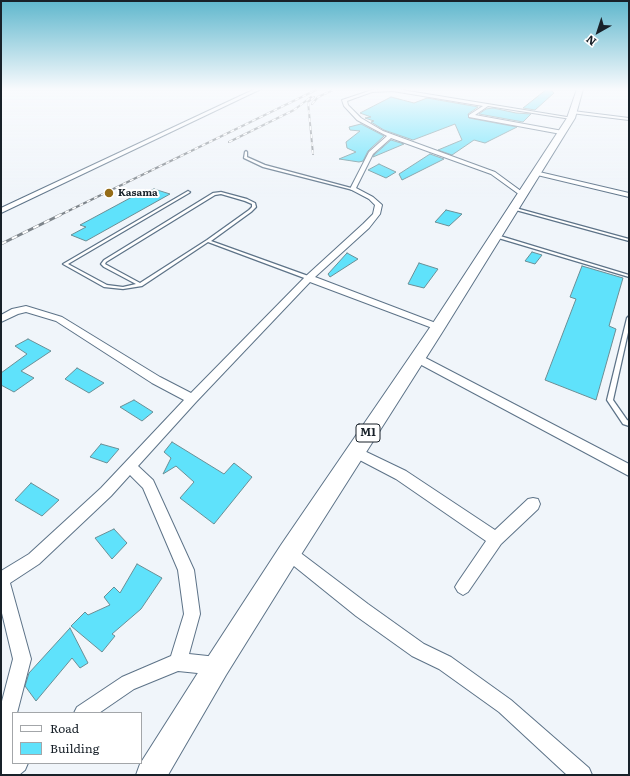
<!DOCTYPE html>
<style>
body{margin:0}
#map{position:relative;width:630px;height:776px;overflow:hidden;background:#f0f5fa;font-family:Literata,serif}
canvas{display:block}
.frame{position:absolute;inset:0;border:2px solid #182129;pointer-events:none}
.legend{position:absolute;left:12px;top:712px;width:130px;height:52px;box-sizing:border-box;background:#fff;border:1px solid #a3a6a9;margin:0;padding:5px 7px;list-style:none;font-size:12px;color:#182129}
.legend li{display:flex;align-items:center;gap:8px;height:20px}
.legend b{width:20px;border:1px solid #a3a6a9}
.north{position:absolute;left:578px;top:12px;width:40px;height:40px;-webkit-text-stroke:3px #fff;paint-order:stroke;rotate:219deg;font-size:11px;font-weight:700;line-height:16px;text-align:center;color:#182129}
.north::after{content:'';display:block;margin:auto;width:14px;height:18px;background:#182129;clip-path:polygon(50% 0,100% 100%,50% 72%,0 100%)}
</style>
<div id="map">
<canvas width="630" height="776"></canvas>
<div class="frame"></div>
<ul class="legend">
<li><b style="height:5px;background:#fff"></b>Road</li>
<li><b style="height:11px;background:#5fe2fb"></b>Building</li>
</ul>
<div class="north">N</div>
</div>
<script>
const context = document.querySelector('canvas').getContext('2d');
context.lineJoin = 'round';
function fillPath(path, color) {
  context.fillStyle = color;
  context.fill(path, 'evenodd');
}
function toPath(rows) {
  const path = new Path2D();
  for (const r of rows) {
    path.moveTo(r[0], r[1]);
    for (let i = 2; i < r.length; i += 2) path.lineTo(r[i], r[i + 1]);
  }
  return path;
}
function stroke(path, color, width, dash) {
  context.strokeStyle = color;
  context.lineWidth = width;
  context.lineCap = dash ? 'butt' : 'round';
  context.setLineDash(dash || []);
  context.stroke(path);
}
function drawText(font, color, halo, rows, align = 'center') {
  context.font = font + ' Literata,serif';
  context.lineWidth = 4;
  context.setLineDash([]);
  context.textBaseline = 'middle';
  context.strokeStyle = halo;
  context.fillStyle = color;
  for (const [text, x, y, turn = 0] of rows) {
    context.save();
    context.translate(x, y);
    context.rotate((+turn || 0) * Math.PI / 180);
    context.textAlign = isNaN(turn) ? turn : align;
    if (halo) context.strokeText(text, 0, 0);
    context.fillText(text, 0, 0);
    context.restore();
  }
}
const building = toPath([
 [547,89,550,89,554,93,535,110,523,108,547,89],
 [391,97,414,103,427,98,473,106,478,107,468,114,469,118,517,127,485,143,474,140,452,155,438,150,462,140,455,124,413,140,384,130,371,122,374,121,365,118,371,117,360,113,391,97],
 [493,108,516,113,531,114,523,122,479,114,486,109,493,108],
 [361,124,384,136,368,151,363,161,359,162,339,159,356,152,347,148,346,142,360,131,350,130,349,127,361,124],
 [391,140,404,144,373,157,374,155,391,140],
 [430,154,444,159,402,180,399,174,430,154],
 [379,164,396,172,386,178,368,170,379,164],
 [154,189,170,194,86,241,71,235,86,227,80,225,145,190,149,191,154,189],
 [446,210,462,214,449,226,435,222,446,210],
 [532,252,542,255,535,264,525,261,532,252],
 [347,253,358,259,330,277,328,274,347,253],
 [419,263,438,269,424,288,408,284,419,263],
 [582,266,623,278,609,326,616,329,596,400,545,380,576,299,570,297,582,266],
 [28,339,51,351,21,371,34,378,14,392,1,385,1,373,27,354,15,346,28,339],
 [77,368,104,383,89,393,65,379,77,368],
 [134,400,153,412,142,421,120,407,134,400],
 [172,442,224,474,234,463,252,477,214,524,180,498,194,482,176,466,163,474,171,458,164,452,172,442],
 [101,444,119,449,107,463,90,457,101,444],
 [31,483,59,500,42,516,15,500,31,483],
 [114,529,127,543,112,559,95,538,114,529],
 [137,564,162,578,141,609,112,634,115,636,102,652,71,626,85,612,88,615,110,605,104,597,114,587,120,593,137,564],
 [70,628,88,663,80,668,72,658,36,701,25,686,29,673,70,628]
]);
const lane = toPath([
 [246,151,247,152,247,157,265,165,355,189,353,190,263,167,244,158,245,152,246,151],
 [188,191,190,192,189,193,68,264,107,285,123,287,136,284,104,267,101,264,104,260,213,193,221,192,247,199,255,203,256,207,251,212,211,241,311,277,311,279,307,279,208,242,142,286,123,289,104,287,63,264,188,191],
 [221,194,245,201,252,204,252,207,249,210,207,240,140,283,105,264,106,262,215,195,221,194],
 [512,207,629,239,629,241,512,209,512,207],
 [495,235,497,235,629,275,629,277,495,237,495,235],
 [629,316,629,328,613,400,627,420,629,421,629,426,623,424,607,400,627,318,629,316]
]);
const street = toPath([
 [255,89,261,89,1,213,1,208,255,89],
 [396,89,573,118,571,119,488,106,475,115,563,131,563,133,561,134,469,117,469,115,483,106,393,91,372,92,347,101,348,105,361,118,383,131,495,172,525,194,520,195,491,174,391,138,373,154,356,188,373,197,381,204,382,205,380,214,369,228,315,277,441,325,443,327,438,330,435,329,310,282,196,402,138,466,153,480,194,570,200,614,189,654,217,657,223,660,226,666,223,672,217,675,178,671,134,689,99,713,74,713,77,707,122,677,171,656,184,614,178,570,143,488,130,475,111,496,39,564,10,583,31,659,17,713,13,713,13,763,28,763,25,770,19,775,1,775,1,705,13,659,1,609,1,571,29,554,101,488,184,400,152,383,56,321,26,312,18,314,1,322,1,315,12,309,26,306,62,317,160,377,191,393,306,276,363,224,373,214,375,205,369,199,350,189,369,152,387,136,357,120,344,106,342,100,372,90,396,89],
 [573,111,629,118,629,120,571,113,573,111],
 [535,171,629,193,629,197,533,174,532,173,535,171],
 [418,354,629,464,629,476,414,361,413,358,414,355,418,354],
 [356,447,406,471,495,530,528,499,533,498,538,499,540,504,538,509,501,544,468,592,463,595,458,592,455,587,458,582,486,541,396,479,352,456,350,452,352,448,356,447],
 [289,546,294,548,368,604,424,644,451,657,511,700,589,768,592,775,567,775,499,712,439,669,412,656,356,616,284,558,282,553,284,548,289,546]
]);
const primary = toPath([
 [577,89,583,89,575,118,443,331,297,561,226,675,168,775,136,775,140,764,208,657,281,545,433,323,567,118,577,89]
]);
const railFar1 = toPath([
 [312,104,318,97,335,89],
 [229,142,294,110,311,97],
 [313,154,308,102,314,97],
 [58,216,318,89]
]);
const rail = toPath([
 [1,244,60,215]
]);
const markers = [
 [109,193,5,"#956c17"]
];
const farPoinames = [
 ["Kasama",118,193]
];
const shields = [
 [368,433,24]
];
const shieldNames = [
 ["M1",368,433]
];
fillPath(building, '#5fe2fb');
stroke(building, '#6a8e95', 1);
stroke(lane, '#5d7388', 2.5);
stroke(street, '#5d7388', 2);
stroke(primary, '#5d7388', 2);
fillPath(lane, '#fff');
fillPath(street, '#fff');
fillPath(primary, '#fff');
stroke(railFar1, '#7e858b', 2);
stroke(rail, '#7e858b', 3);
stroke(railFar1, '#fff', 1.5, [4]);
stroke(rail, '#fff', 2, [6]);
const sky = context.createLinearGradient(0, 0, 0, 198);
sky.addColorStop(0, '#5fb7cd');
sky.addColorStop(0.45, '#f8fafd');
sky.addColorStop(1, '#f8fafd00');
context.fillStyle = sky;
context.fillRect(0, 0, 630, 198);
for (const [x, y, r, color] of markers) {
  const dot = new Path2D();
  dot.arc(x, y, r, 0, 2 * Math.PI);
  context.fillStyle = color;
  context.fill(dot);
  stroke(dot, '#fff', 1.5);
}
drawText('bold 10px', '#182129', '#fff', farPoinames, 'left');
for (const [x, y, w] of shields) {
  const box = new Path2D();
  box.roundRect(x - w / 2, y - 9, w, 18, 3);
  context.fillStyle = '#fff';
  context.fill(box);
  stroke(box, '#182129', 1);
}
drawText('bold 11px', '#182129', null, shieldNames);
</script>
